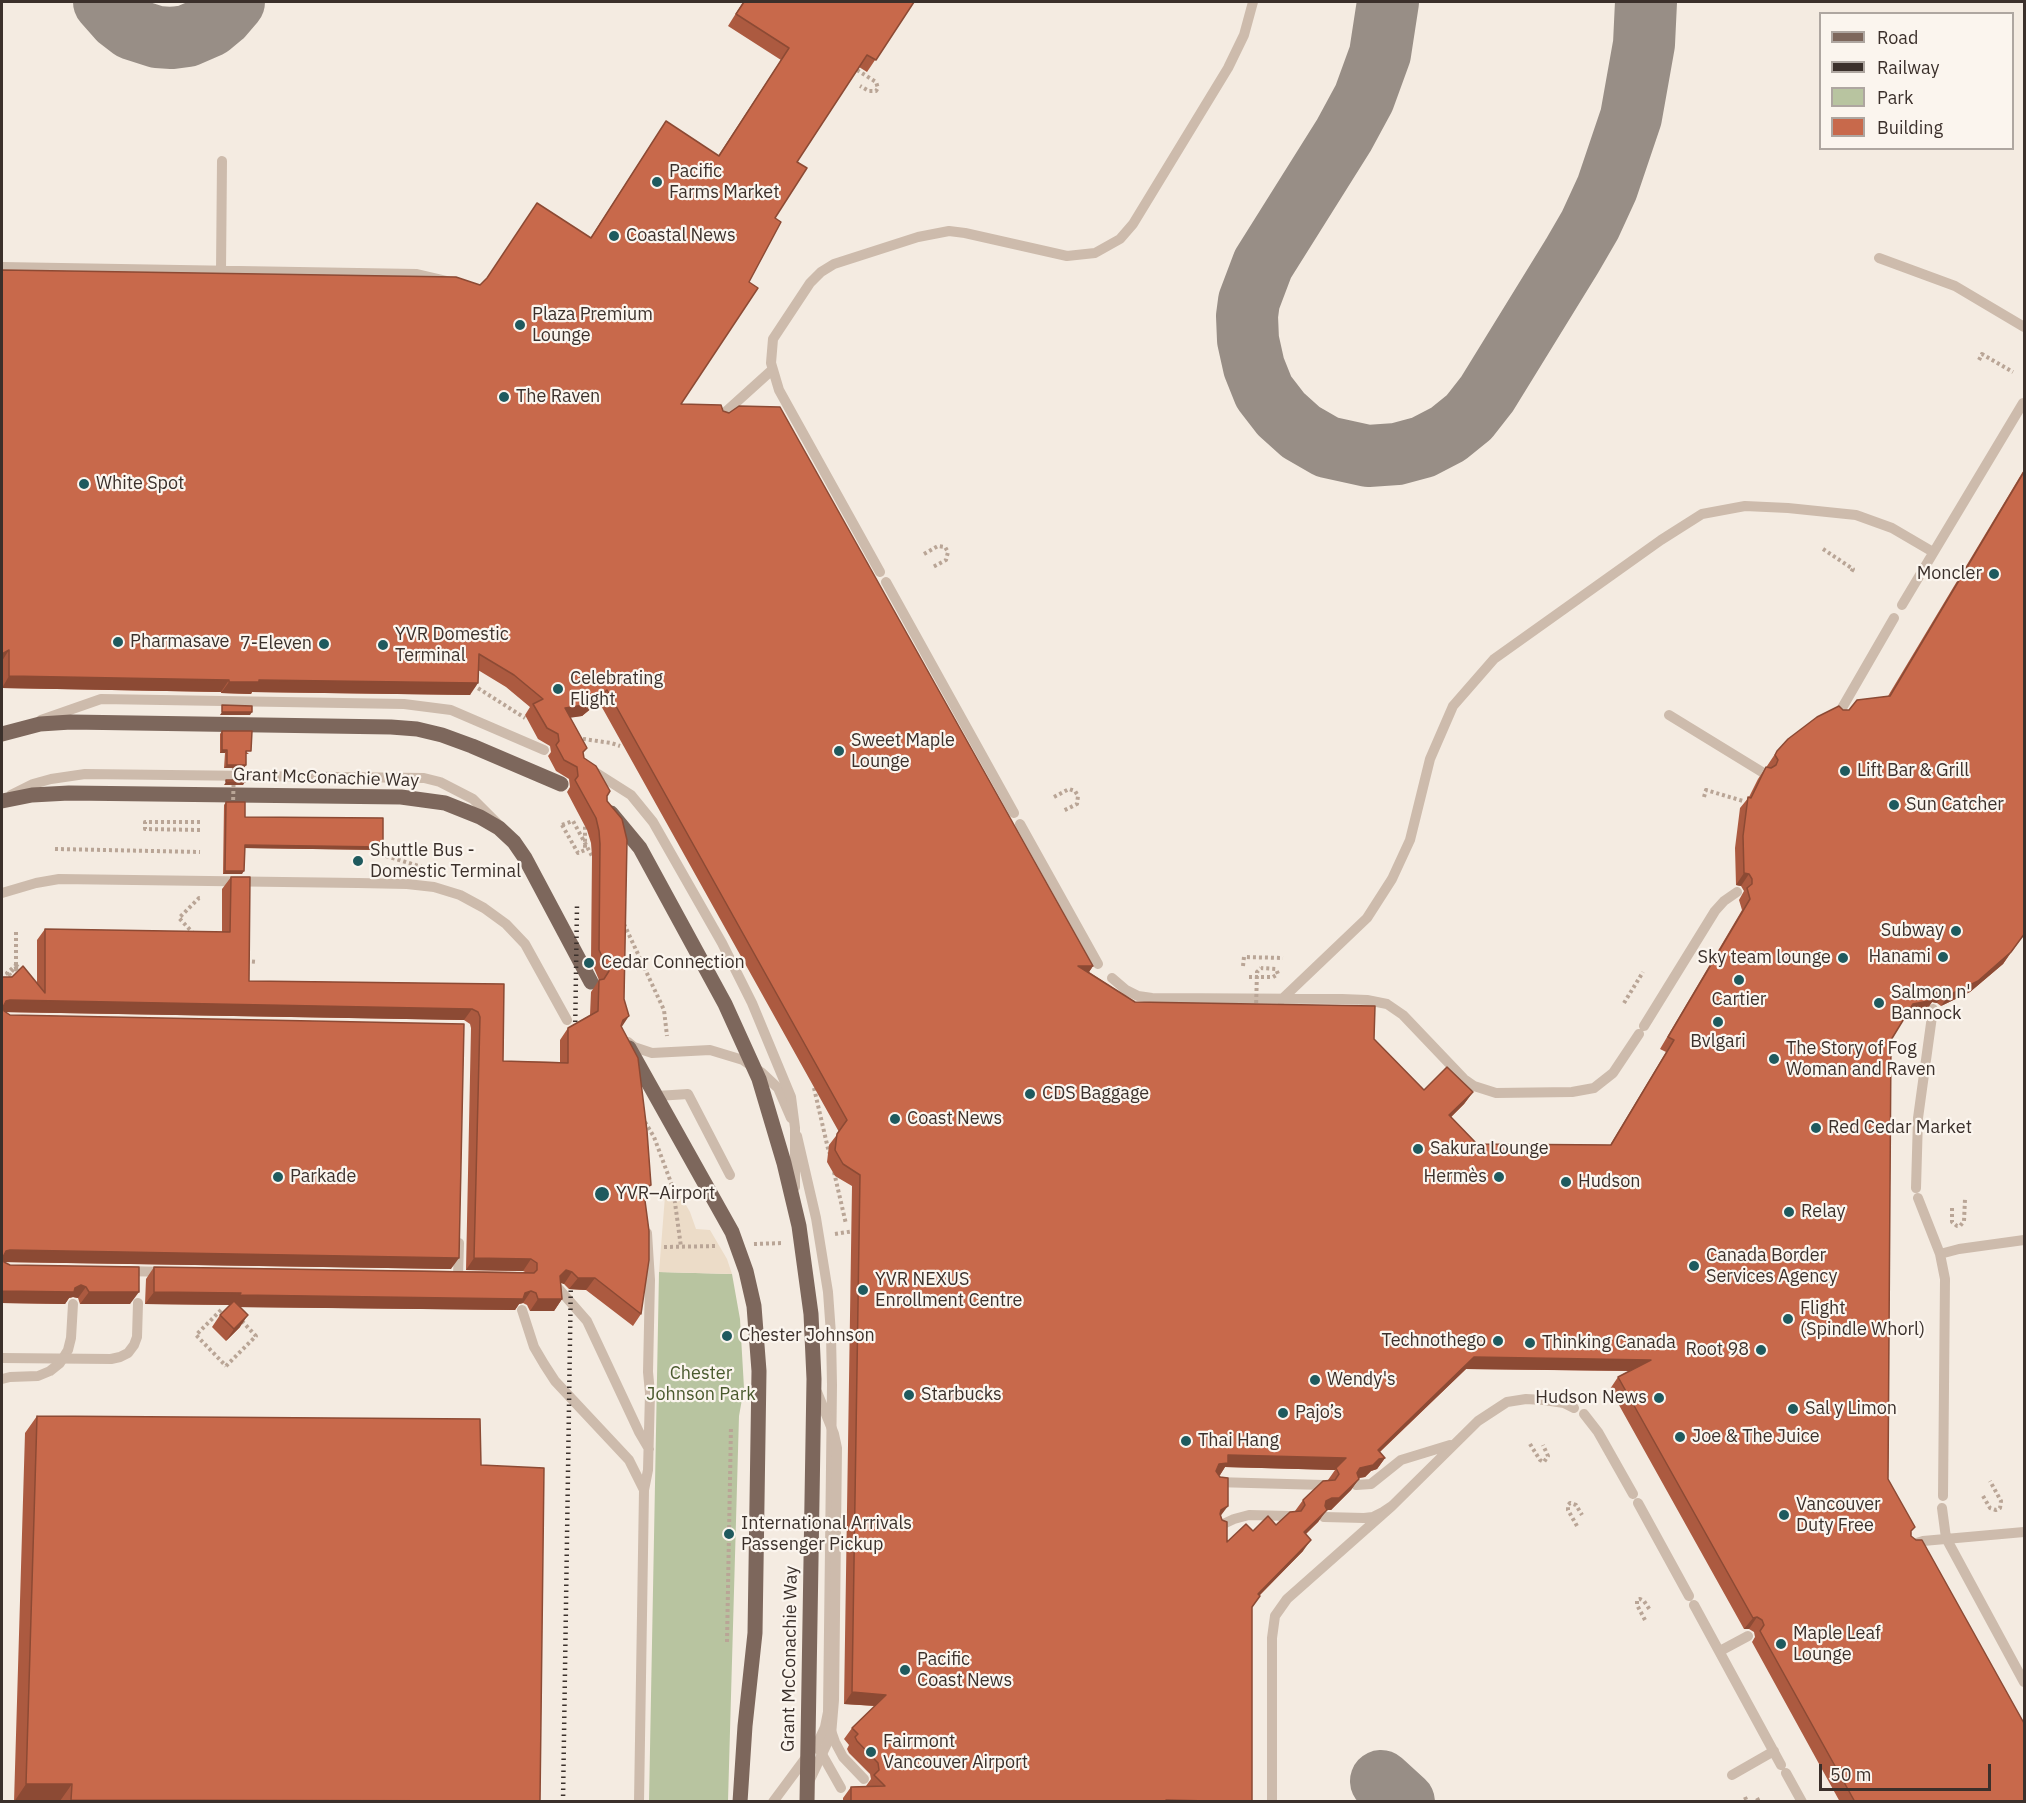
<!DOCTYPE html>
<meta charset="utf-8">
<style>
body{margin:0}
#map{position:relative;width:2026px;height:1803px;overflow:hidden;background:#f4ebe1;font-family:"IBM Plex Sans",sans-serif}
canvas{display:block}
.frame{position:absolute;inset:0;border:3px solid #3b302b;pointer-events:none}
.legend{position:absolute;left:1819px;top:12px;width:195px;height:138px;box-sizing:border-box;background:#fbf5ee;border:2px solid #aea6a0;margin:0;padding:8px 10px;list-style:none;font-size:18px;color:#3b302b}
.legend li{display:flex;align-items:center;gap:12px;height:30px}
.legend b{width:30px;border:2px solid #aea6a0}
.scale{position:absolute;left:1819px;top:1764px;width:172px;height:27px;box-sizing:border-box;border:3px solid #3b302b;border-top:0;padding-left:8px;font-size:18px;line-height:21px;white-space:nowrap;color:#3b302b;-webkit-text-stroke:4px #fbf5ee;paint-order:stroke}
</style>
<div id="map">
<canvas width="2026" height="1803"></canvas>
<div class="frame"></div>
<ul class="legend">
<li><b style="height:8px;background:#7d675c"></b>Road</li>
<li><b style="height:8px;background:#3b302b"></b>Railway</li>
<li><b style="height:16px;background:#b8c4a0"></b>Park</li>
<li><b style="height:16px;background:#c8694b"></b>Building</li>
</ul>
<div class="scale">50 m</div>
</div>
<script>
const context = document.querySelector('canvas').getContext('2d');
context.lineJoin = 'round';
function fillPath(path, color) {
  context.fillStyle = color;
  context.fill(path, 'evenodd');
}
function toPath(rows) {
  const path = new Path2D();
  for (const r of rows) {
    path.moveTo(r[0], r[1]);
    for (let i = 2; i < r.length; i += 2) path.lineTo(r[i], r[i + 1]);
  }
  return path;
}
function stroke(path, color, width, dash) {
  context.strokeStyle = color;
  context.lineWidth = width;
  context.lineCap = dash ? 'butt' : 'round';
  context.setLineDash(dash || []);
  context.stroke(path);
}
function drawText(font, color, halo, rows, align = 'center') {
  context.font = font + ' "IBM Plex Sans",sans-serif';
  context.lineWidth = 4.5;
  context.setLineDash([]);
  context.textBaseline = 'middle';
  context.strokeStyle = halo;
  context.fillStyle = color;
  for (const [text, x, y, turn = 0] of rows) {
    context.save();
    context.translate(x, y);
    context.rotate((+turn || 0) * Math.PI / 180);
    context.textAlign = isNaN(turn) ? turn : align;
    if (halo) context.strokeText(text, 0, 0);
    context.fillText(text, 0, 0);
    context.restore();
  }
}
const green = toPath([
 [659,1272,732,1274,740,1319,744,1388,739,1416,728,1801,649,1802]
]);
const plaza = toPath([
 [679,1193,690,1212,696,1229,710,1230,727,1259,732,1274,659,1272,665,1196]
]);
const taxiway = toPath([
 [104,2,119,19,132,29,157,37,172,38,187,36,210,26,222,16,234,2],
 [1388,2,1380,54,1364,98,1344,135,1263,264,1249,301,1247,316,1248,340,1254,367,1264,392,1281,414,1301,432,1327,447,1368,456,1397,454,1423,447,1448,434,1469,417,1487,394,1572,256,1590,225,1607,188,1631,117,1644,44,1646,2],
 [1381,1781,1404,1802]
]);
const path = toPath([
 [857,70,876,82,878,88,876,91,869,91,860,86],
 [1979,360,1982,354,2013,372],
 [1823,549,1853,569,1850,574],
 [924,554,938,546,945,547,948,552,946,560,933,567],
 [473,685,525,718],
 [577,738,611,743,620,746],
 [1054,797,1069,789,1075,791,1078,796,1077,804,1063,811],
 [1704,797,1706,790,1743,801],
 [562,825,573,821,592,856],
 [200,830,145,829,145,822,200,822],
 [55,849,200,852],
 [386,856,422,867],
 [624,924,664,1010,667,1036],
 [16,932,16,969,20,974],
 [194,934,179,918,199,898,201,898],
 [246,961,257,962],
 [1243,966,1244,957,1283,958],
 [1249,977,1273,977,1278,974,1276,969,1261,968],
 [12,979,7,973,15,966,22,974],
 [15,980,9,974,17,966,22,972],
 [1624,1003,1643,972],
 [814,1088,829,1153],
 [645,1122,654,1137,673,1188,681,1247],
 [834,1172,846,1224],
 [1952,1208,1952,1222,1957,1226,1960,1226,1964,1221,1965,1199],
 [835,1234,854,1231],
 [754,1244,783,1243],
 [664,1247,717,1246],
 [221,1310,196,1335,226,1366],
 [1530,1444,1540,1460,1544,1462,1548,1456,1543,1445],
 [1983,1496,1990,1508,1996,1510,2000,1508,2001,1501,1990,1481],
 [1577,1526,1568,1510,1568,1505,1570,1503,1576,1505,1582,1515],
 [1645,1620,1637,1605,1637,1600,1640,1599,1644,1601,1650,1610],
 [727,1642,731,1426],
 [1745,1797,1747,1802],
 [1757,1798,1759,1802]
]);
const service = toPath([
 [1879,258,1955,286,2024,327],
 [2,267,417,274,447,281],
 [221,271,222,161],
 [720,417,772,370],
 [880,572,779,390,771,363,773,339,810,283,821,272,834,264,918,237,949,231,965,233,1067,256,1095,253,1120,239,1133,224,1228,68,1244,35,1253,2],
 [886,582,1014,813],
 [1902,605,2023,403],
 [1669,715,1762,772],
 [1838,715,1894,618],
 [11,795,33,784,51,779,85,774,424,778,440,782,473,799,498,824],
 [1020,824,1098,964],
 [2,893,36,883,59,879,358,883,407,884,434,887,460,895,484,908,506,924,525,944,567,1020],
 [1112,978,1126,990,1138,996,1152,998,1342,999,1367,1000,1387,1004,1403,1015,1464,1079,1474,1086,1496,1093,1572,1092,1594,1088,1613,1073,1639,1034],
 [1281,1000,1367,918,1392,879,1410,840,1430,759,1453,706,1494,659,1661,540,1702,514,1745,506,1788,508,1856,515,1892,528,1933,552],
 [1644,1026,1715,911,1724,901,1737,892],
 [628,1042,634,1047,652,1053,710,1050,743,1060,762,1073,778,1088,791,1118],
 [657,1096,688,1094,730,1175],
 [1916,1188,1918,1118,1933,1009],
 [1918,1198,1940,1254,1945,1279,1943,1496],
 [1940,1254,1959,1249,2024,1240],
 [126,1271,165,1272],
 [458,1277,459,1243],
 [559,1289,587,1321,639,1432,649,1449],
 [522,1310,534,1347,544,1364,555,1381,629,1460,644,1490],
 [2,1379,10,1377,38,1376,50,1371,60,1363,68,1350,71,1338,73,1304],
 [1584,1414,1598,1432,1633,1494],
 [1215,1482,1323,1485],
 [1356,1485,1371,1484,1401,1460,1450,1445],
 [1638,1503,1689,1596],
 [1942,1508,1946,1538,2024,1682],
 [1324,1517,1364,1518,1373,1517,1383,1512,1392,1506,1478,1421,1507,1402,1526,1399,1544,1400,1564,1403,1574,1408],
 [1219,1526,1234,1519,1249,1515,1289,1516],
 [1910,1545,1923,1541,2024,1532],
 [1694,1605,1781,1765],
 [1720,1651,1748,1636],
 [830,1728,835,1742,843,1757,864,1779],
 [819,1749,841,1788],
 [1786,1773,1802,1802],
 [1732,1775,1774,1751],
 [639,1802,644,1490,648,1470,650,1393,648,1372,650,1280,647,1233],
 [773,1802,819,1740,825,1727,828,1712,832,1385,831,1334,828,1292,816,1218,797,1136],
 [1272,1802,1272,1638,1275,1616,1287,1599,1392,1506]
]);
const primary = toPath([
 [2,801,32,795,69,793,401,797,445,803,480,817,499,828,514,842,525,858,591,982],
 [629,1048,732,1232,746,1271,754,1306,759,1371,755,1633,745,1726,740,1802]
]);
const rail = toPath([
 [575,1040,577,905],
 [563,1802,571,1274]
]);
const pathBridge = toPath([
 [233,806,234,765],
 [562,825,578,853,585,850,585,825],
 [1256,1009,1257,972,1261,968],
 [226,1366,256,1336,240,1319]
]);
const serviceBridge = toPath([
 [41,720,101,699,404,704,451,710,544,750],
 [590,769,631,795,653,822,722,943,752,1003,791,1097,795,1128,795,1187],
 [2,1358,111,1359,120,1357,128,1353,134,1345,137,1337,138,1303],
 [809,1782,831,1735,834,1700,837,1448,834,1434,817,1392]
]);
const primaryBridge = toPath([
 [2,734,40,724,71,722,391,727,417,729,442,735,472,746,561,784],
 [611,813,640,848,725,1004,759,1079,784,1163,799,1226,811,1314,814,1379,807,1802]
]);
const wall = toPath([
 [743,2,914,2,867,72,859,67,797,162,775,218,681,404,723,411,1093,966,1089,972,1135,1002,1374,1039,1424,1090,1473,1092,1464,1104,1451,1117,1477,1144,1610,1145,1666,1052,1660,1049,1742,910,1739,900,1744,891,1741,886,1736,885,1735,848,1740,808,1749,797,1758,779,1766,767,1767,767,1767,766,1777,751,1843,710,1849,710,1888,696,2025,468,2025,933,2003,964,1970,992,1941,1006,1937,1003,1932,1002,1925,1012,1906,1015,1891,1040,1888,1479,1911,1532,1911,1536,2025,1802,1840,1802,1752,1642,1755,1637,1754,1632,1749,1629,1744,1629,1610,1389,1618,1377,1629,1371,1466,1369,1380,1452,1385,1458,1377,1469,1371,1471,1365,1477,1359,1478,1351,1490,1331,1510,1326,1510,1318,1522,1306,1534,1303,1551,1259,1596,1252,1608,1252,1802,843,1802,843,1798,851,1787,866,1786,871,1779,870,1774,849,1753,847,1749,849,1745,844,1739,852,1728,875,1706,844,1704,852,1186,835,1176,827,1162,829,1145,839,1132,599,702,582,716,570,717,587,748,583,753,584,758,607,796,622,1027,644,1194,641,1314,633,1326,586,1290,569,1289,564,1284,560,1282,562,1299,554,1311,530,1311,527,1305,523,1303,519,1304,515,1310,240,1307,240,1327,226,1341,212,1327,220,1315,230,1305,145,1304,146,1279,154,1267,525,1272,523,1271,466,1270,471,1028,470,1024,464,1020,4,1012,451,1269,4,1262,10,1265,139,1267,130,1304,80,1304,78,1298,73,1297,69,1298,65,1304,2,1303,2,977,37,983,37,940,45,929,222,932,222,889,231,877,249,981,504,984,503,1061,560,1062,560,1040,568,1028,590,1015,591,992,599,980,591,961,592,856,591,843,587,830,567,792,570,787,569,779,556,771,548,756,551,752,550,746,538,739,525,715,530,707,506,687,478,670,470,695,252,692,251,694,221,693,221,692,2,688,2,270,480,285,591,237,666,121,718,156,781,60,728,26],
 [1225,1467,1335,1470,1328,1480,1303,1500,1295,1511,1276,1525,1253,1531,1227,1542,1220,1516,1218,1475,1220,1475],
 [222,731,249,754,246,754,246,765,244,768,224,768,225,753,220,753,220,734],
 [226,802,245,817,383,847,381,850,245,848,242,874,223,874,224,805],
 [37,1416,481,1465,539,1802,14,1802,25,1433]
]);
const shadedWall = toPath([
 [9,650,2,661,2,654],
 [9,676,229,680,221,692,2,688],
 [259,680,478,683,470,695,252,692,251,694,221,693,229,682],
 [607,690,599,702,582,716,556,720,565,708],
 [222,712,252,712,250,715,220,715],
 [222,750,227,750,225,753,220,753],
 [227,765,246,765,244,768,224,768],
 [226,782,245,782,243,785,224,785],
 [245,845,383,847,381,850,243,848],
 [225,871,244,871,242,874,223,874],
 [1744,873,1749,874,1741,886,1736,885],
 [2011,952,2003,964,1970,992,1941,1006,1949,995],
 [1078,966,1093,966,1085,978],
 [1939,990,1945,991,1937,1003,1932,1002,1925,1012,1905,1015,1913,1004,1935,993],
 [10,1000,472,1009,464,1020,2,1012,2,1008,6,1001],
 [629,1016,621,1028,623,1020],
 [1473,1092,1464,1104,1441,1127,1449,1115],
 [651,1185,642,1197,646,1187],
 [10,1250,459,1258,451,1269,2,1262,2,1258,6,1251],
 [474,1258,531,1259,523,1271,466,1270],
 [566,1270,572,1272,564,1284,558,1282,560,1276],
 [578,1278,595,1278,586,1290,569,1289],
 [81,1285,86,1287,78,1298,73,1297,69,1298,65,1304,2,1303,2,1291,75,1288],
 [531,1291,523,1303,519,1304,515,1310,231,1307,233,1305,145,1304,154,1292,525,1293],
 [89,1292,139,1292,130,1304,80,1304],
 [538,1299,562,1299,554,1311,530,1311],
 [248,1315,240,1327,226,1341,234,1329],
 [1474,1357,1651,1360,1642,1371,1466,1369,1370,1461,1378,1450],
 [1228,1455,1346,1458,1335,1470,1225,1467,1220,1475,1211,1476,1219,1464],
 [1385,1458,1377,1469,1371,1471,1365,1477,1351,1479,1360,1468,1379,1459],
 [1359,1479,1351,1490,1331,1510,1324,1510,1326,1501],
 [1228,1506,1219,1518,1213,1521,1221,1510],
 [1327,1510,1318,1522,1296,1543,1304,1532],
 [1311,1540,1303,1551,1249,1606,1258,1594],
 [1757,1617,1749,1629,1744,1629,1753,1618],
 [852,1692,886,1695,878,1706,844,1704],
 [26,1784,72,1784,60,1801,14,1802],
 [71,1800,540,1801,539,1802,70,1802],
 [1166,1800,1223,1802,1165,1802]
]);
const building = toPath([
 [744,2,914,2,876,60,867,55,797,162,807,168,775,218,781,222,749,282,758,288,681,404,721,405,723,411,729,413,739,406,780,407,1093,966,1078,966,1135,1002,1375,1006,1374,1039,1424,1090,1447,1067,1473,1092,1449,1115,1477,1144,1611,1145,1674,1040,1668,1037,1750,899,1747,888,1752,884,1752,879,1749,874,1744,873,1743,836,1748,797,1751,798,1766,767,1771,768,1776,765,1778,760,1775,755,1777,751,1788,739,1817,717,1839,706,1843,710,1849,710,1857,700,1890,696,2025,470,2025,933,2011,952,1978,981,1949,995,1945,991,1939,990,1935,993,1933,1000,1913,1004,1891,1040,1888,1479,1915,1527,1911,1531,1911,1536,1916,1540,1922,1540,2025,1725,2025,1802,1855,1802,1760,1631,1764,1625,1762,1620,1757,1617,1753,1618,1618,1377,1651,1360,1474,1357,1378,1450,1385,1458,1379,1459,1373,1465,1360,1468,1357,1473,1359,1479,1339,1498,1332,1498,1326,1501,1325,1506,1327,1510,1304,1532,1311,1540,1258,1594,1260,1596,1252,1607,1252,1802,1166,1800,1166,1802,851,1802,851,1787,885,1786,874,1775,879,1770,878,1763,857,1741,855,1737,858,1734,852,1728,886,1695,852,1692,860,1175,843,1164,835,1150,837,1134,847,1120,607,690,590,704,565,708,587,748,583,752,584,758,596,766,610,791,607,796,607,801,622,819,627,840,624,999,629,1016,623,1020,621,1026,638,1058,647,1131,651,1185,646,1187,644,1193,649,1231,649,1260,641,1314,595,1278,578,1278,572,1272,566,1270,560,1276,562,1299,538,1299,536,1293,531,1291,525,1293,523,1299,239,1295,241,1293,154,1292,154,1267,534,1273,537,1270,537,1263,531,1259,474,1258,480,1017,478,1012,472,1009,10,1000,6,1001,3,1007,4,1011,10,1015,464,1024,459,1258,10,1250,6,1251,3,1257,4,1262,10,1265,139,1267,139,1292,89,1292,86,1287,81,1285,75,1288,74,1292,2,1291,2,977,12,977,23,966,45,993,45,929,230,932,231,877,250,877,249,981,504,984,503,1061,568,1063,568,1028,598,1011,599,980,604,979,609,971,599,950,600,844,599,831,596,818,575,780,578,776,577,767,564,760,556,745,559,741,558,734,547,728,533,704,543,699,514,675,479,654,478,683,259,680,259,682,229,682,229,680,9,676,9,650,2,654,2,270,456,277,480,285,487,278,537,203,591,238,666,121,719,156,789,48,736,14,744,2],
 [1228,1455,1346,1458,1336,1468,1339,1474,1335,1480,1323,1481,1303,1500,1305,1505,1301,1511,1290,1512,1276,1525,1268,1516,1253,1531,1246,1524,1227,1542,1227,1522,1222,1520,1220,1514,1221,1510,1228,1506,1228,1478,1220,1477,1216,1471,1219,1464,1228,1463,1228,1455],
 [222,705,252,706,252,712,222,712,222,705],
 [222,731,252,731,251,751,246,751,246,765,227,765,227,750,222,750,222,731],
 [226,780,246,780,245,782,226,782,226,780],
 [226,802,245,802,245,817,383,818,383,847,245,845,244,871,225,871,226,802],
 [234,1301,248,1315,234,1329,220,1315,234,1301],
 [37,1416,480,1419,481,1465,544,1468,540,1801,71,1800,72,1784,26,1784,37,1416]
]);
const markers = [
 [657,182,6,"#1f5a5e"],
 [614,236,6,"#1f5a5e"],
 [520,325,6,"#1f5a5e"],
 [504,397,6,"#1f5a5e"],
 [84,484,6,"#1f5a5e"],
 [1994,574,6,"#1f5a5e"],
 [118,642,6,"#1f5a5e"],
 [324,644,6,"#1f5a5e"],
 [383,645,6,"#1f5a5e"],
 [558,689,6,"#1f5a5e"],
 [839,751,6,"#1f5a5e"],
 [1845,771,6,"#1f5a5e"],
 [1894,805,6,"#1f5a5e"],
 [358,861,6,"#1f5a5e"],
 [1956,931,6,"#1f5a5e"],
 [1943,957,6,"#1f5a5e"],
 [1843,958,6,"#1f5a5e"],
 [589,963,6,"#1f5a5e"],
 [1739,980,6,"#1f5a5e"],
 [1879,1003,6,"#1f5a5e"],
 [1718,1022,6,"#1f5a5e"],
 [1774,1059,6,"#1f5a5e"],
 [1030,1094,6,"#1f5a5e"],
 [895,1119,6,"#1f5a5e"],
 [1816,1128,6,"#1f5a5e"],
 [1418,1149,6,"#1f5a5e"],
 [278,1177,6,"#1f5a5e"],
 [1499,1177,6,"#1f5a5e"],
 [1566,1182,6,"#1f5a5e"],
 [602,1194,8,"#1f5a5e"],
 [1789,1212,6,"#1f5a5e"],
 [1694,1266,6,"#1f5a5e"],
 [863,1290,6,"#1f5a5e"],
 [1788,1319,6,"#1f5a5e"],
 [727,1336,6,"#1f5a5e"],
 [1498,1341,6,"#1f5a5e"],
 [1530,1343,6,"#1f5a5e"],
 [1761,1350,6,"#1f5a5e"],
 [1315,1380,6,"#1f5a5e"],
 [909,1395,6,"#1f5a5e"],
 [1659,1398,6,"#1f5a5e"],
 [1793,1409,6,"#1f5a5e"],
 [1283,1413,6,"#1f5a5e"],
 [1680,1437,6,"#1f5a5e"],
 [1186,1441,6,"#1f5a5e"],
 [1784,1515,6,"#1f5a5e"],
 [729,1534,6,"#1f5a5e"],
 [1781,1644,6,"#1f5a5e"],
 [905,1670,6,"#1f5a5e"],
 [871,1752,6,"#1f5a5e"]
];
const poiNames = [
 ["Pacific",669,172],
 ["Farms Market",669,193],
 ["Coastal News",626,236],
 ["Plaza Premium",532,315],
 ["Lounge",532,336],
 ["The Raven",516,397],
 ["White Spot",96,484],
 ["Moncler",1982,574,"right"],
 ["YVR Domestic",395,635],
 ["Terminal",395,656],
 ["Pharmasave",130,642],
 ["7-Eleven",312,644,"right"],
 ["Celebrating",570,679],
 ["Flight",570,700],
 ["Sweet Maple",851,741],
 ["Lounge",851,762],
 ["Lift Bar & Grill",1857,771],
 ["Sun Catcher",1906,805],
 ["Shuttle Bus -",370,851],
 ["Domestic Terminal",370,872],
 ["Subway",1944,931,"right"],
 ["Hanami",1931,957,"right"],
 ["Sky team lounge",1831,958,"right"],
 ["Cedar Connection",601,963],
 ["Salmon n'",1891,993],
 ["Bannock",1891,1014],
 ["Cartier",1739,1000,"center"],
 ["Bvlgari",1718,1042,"center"],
 ["The Story of Fog",1786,1049],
 ["Woman and Raven",1786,1070],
 ["CDS Baggage",1042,1094],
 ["Coast News",907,1119],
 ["Red Cedar Market",1828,1128],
 ["Sakura Lounge",1430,1149],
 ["Parkade",290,1177],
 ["Hermès",1487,1177,"right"],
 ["Hudson",1578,1182],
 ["YVR–Airport",616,1194],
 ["Relay",1801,1212],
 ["Canada Border",1706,1256],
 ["Services Agency",1706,1277],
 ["YVR NEXUS",875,1280],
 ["Enrollment Centre",875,1301],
 ["Flight",1800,1309],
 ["(Spindle Whorl)",1800,1330],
 ["Chester Johnson",739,1336],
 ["Technothego",1486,1341,"right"],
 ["Thinking Canada",1542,1343],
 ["Root 98",1749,1350,"right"],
 ["Wendy's",1327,1380],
 ["Starbucks",921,1395],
 ["Hudson News",1647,1398,"right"],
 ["Sal y Limon",1805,1409],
 ["Pajo’s",1295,1413],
 ["Joe & The Juice",1692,1437],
 ["Thai Hang",1198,1441],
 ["Vancouver",1796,1505],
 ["Duty Free",1796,1526],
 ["International Arrivals",741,1524],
 ["Passenger Pickup",741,1545],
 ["Maple Leaf",1793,1634],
 ["Lounge",1793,1655],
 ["Pacific",917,1660],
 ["Coast News",917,1681],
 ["Fairmont",883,1742],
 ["Vancouver Airport",883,1763]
];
const streetNames = [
 ["Grant McConachie Way",326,778,2],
 ["Grant McConachie Way",790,1659,-89]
];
const parkNames = [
 ["Chester",701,1374],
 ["Johnson Park",701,1395]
];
fillPath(green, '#b8c4a0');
fillPath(plaza, '#ecdcc8');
stroke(taxiway, '#988e86', 62);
stroke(path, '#b9a596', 4, [3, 3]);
stroke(service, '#cdbbac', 10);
stroke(primary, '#7d675c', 15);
stroke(rail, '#3b302b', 4.5, [1.5, 4.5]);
stroke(pathBridge, '#b9a596', 4, [3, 3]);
stroke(serviceBridge, '#cdbbac', 10);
stroke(primaryBridge, '#7d675c', 15);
fillPath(wall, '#ac5a40');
fillPath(shadedWall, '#8c4a34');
fillPath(building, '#c8694b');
stroke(building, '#8c4a34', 1.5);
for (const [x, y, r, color] of markers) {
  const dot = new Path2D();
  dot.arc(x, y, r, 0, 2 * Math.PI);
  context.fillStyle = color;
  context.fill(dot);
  stroke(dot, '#fbf5ee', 2);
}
drawText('18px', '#3b302b', '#fbf5ee', poiNames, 'left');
drawText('18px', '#3b302b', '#fbf5ee', streetNames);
drawText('18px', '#4a5a2e', '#fbf5ee', parkNames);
</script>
